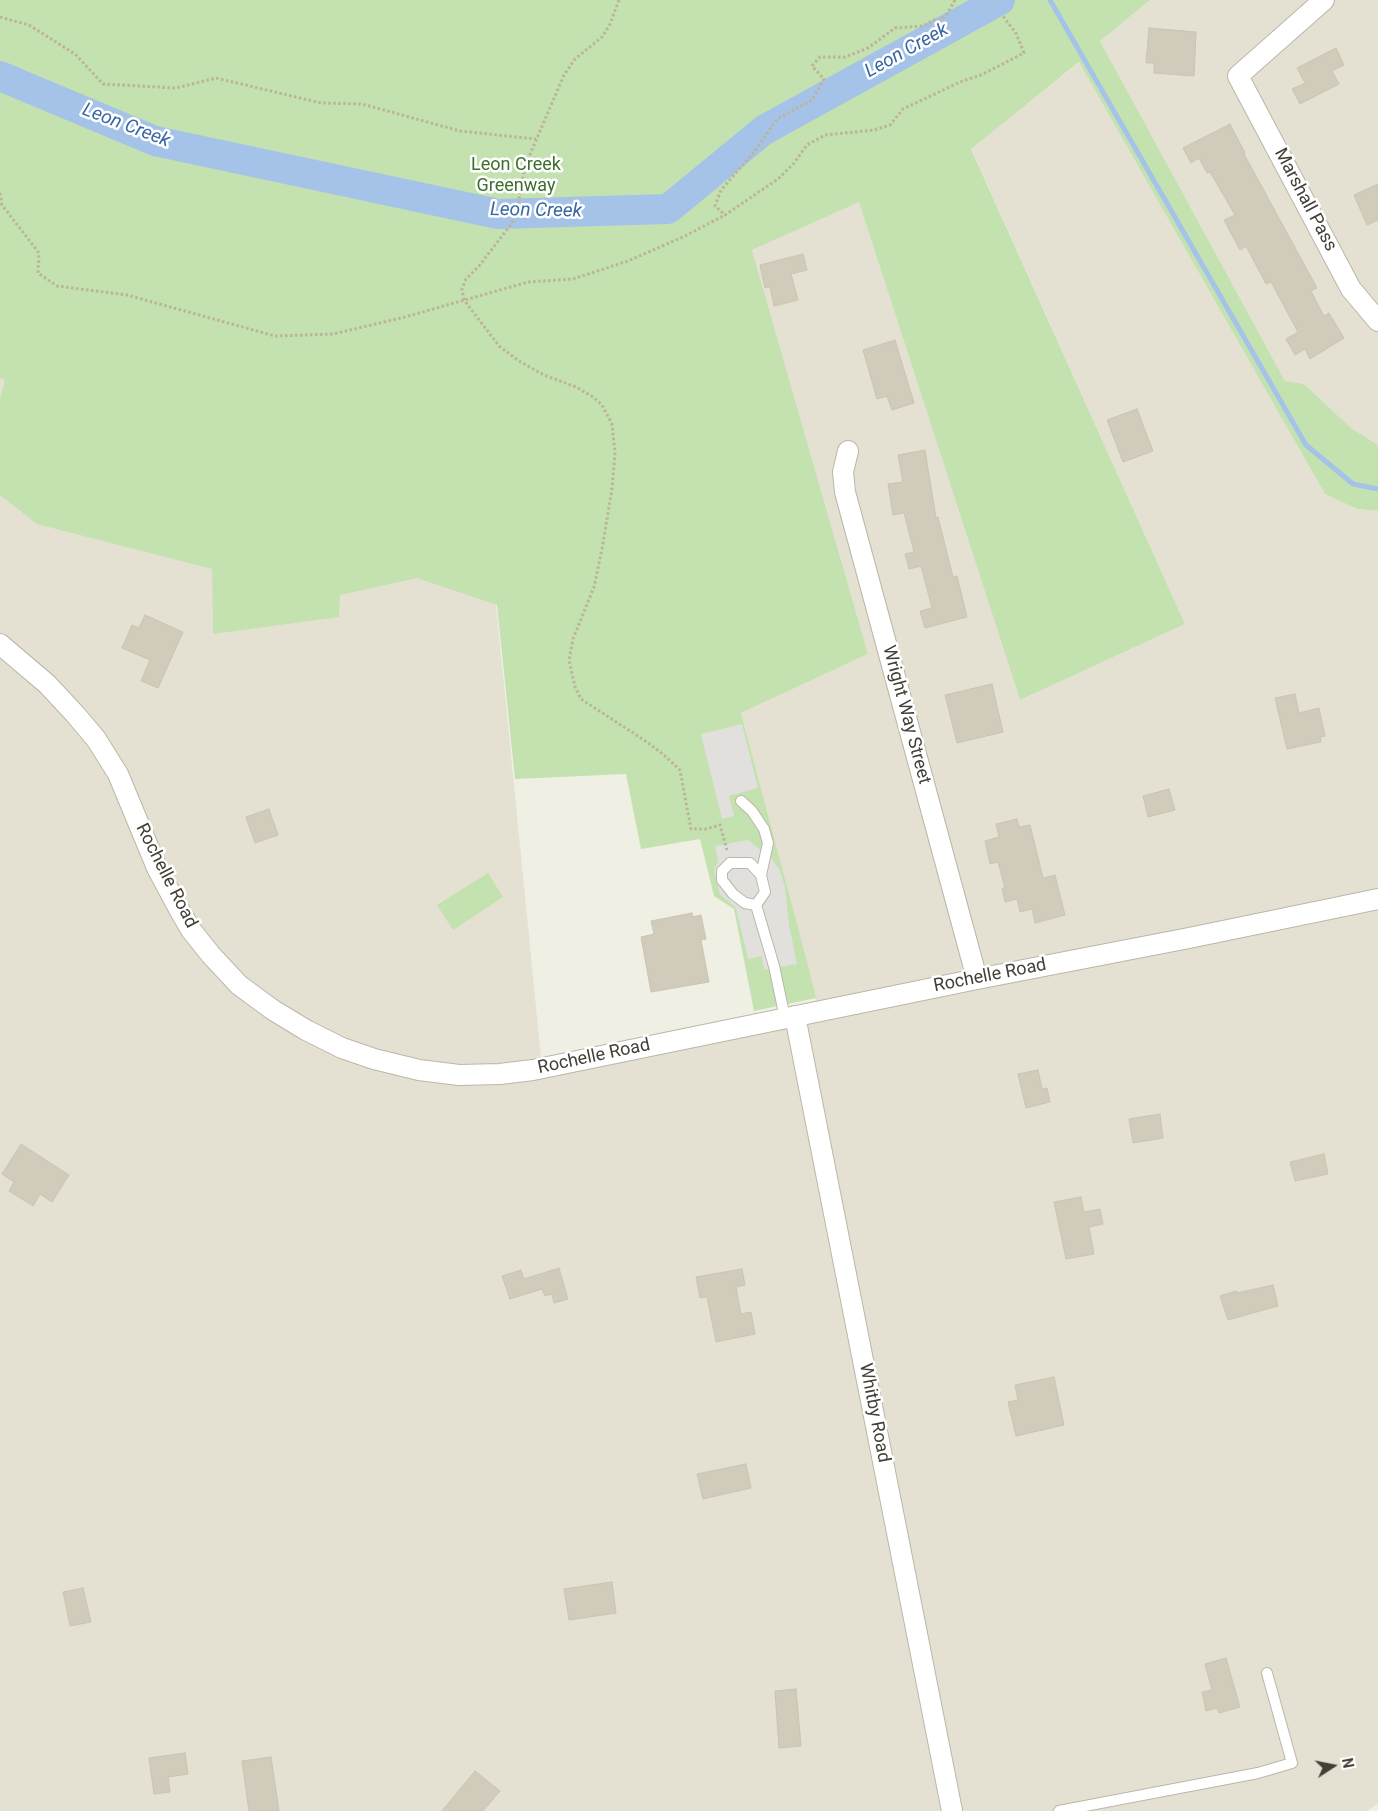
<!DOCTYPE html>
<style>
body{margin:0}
#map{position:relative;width:1378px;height:1811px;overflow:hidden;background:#f0efe4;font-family:Roboto,sans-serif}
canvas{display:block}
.north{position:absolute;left:1308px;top:1741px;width:50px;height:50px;-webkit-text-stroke:4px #fff;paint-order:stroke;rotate:79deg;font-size:14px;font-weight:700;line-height:20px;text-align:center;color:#423f35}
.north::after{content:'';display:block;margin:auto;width:18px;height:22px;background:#423f35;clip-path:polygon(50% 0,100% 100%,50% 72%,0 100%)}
</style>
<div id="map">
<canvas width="1378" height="1811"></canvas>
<div class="north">N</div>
</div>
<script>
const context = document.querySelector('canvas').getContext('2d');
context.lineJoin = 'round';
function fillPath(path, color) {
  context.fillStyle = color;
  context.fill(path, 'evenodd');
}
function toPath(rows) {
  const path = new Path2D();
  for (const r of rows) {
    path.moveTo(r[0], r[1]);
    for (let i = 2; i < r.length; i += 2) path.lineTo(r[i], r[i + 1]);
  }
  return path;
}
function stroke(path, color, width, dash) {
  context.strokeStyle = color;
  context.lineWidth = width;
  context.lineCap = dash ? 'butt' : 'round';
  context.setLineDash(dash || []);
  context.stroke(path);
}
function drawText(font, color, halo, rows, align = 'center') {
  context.font = font + ' Roboto,sans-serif';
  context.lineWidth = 5;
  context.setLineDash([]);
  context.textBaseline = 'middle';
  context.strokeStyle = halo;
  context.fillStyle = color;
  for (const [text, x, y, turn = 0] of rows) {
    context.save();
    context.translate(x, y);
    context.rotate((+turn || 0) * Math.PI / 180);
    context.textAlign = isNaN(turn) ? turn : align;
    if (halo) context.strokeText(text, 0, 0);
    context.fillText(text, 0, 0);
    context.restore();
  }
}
const residential = toPath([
 [1150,0,1378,0,1378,445,1351,428,1304,384,1285,381,1100,41],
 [1080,62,1325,494,1357,509,1378,511,1378,1804,1367,1811,0,1811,0,286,470,343,543,1077,820,1021,808,965,741,713,868,654,752,250,859,201,1020,700,1185,624,971,148]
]);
const green = toPath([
 [0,0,1150,0,1100,41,1285,381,1304,384,1351,428,1378,445,1378,511,1357,509,1325,494,1079,62,971,149,1185,624,1020,700,859,202,752,250,868,654,741,713,808,965,816,998,754,1011,734,909,714,896,700,839,641,849,626,774,515,779,497,605,417,578,340,595,339,617,213,634,212,569,37,524,0,495,0,399,5,380,0,378],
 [488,873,503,897,453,930,437,905]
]);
const parking = toPath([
 [742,724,758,788,729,796,734,816,722,819,701,734],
 [748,840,771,858,780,870,785,887,789,925,797,964,764,970,762,956,748,959,736,908,720,894,714,871,718,861,715,846]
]);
const stream = toPath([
 [1050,0,1306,445,1353,484,1378,489]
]);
const river = toPath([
 [0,76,155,141,498,214,668,209,764,130,1000,0]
]);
const building = toPath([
 [1149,28,1196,32,1194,76,1154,73,1154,63,1146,63,1149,28],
 [1336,48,1344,65,1332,71,1339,84,1300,104,1292,89,1305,83,1297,68,1336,48],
 [1230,124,1245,153,1244,154,1317,288,1311,291,1324,316,1329,313,1344,338,1310,359,1305,349,1295,355,1286,339,1298,332,1271,282,1266,284,1246,246,1240,250,1224,220,1235,215,1210,172,1207,173,1199,158,1191,163,1183,148,1230,124],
 [1378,184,1378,220,1367,225,1354,195,1378,184],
 [803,254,807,270,791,274,798,300,774,306,770,287,765,288,760,265,803,254],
 [895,340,914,403,892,410,887,396,877,399,863,350,895,340],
 [1137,409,1153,451,1123,462,1107,420,1137,409],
 [925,450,936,518,938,517,953,577,957,576,967,617,925,628,920,611,932,608,921,566,909,569,905,554,914,552,904,513,893,515,888,484,903,482,898,455,925,450],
 [145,615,183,632,158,688,141,681,150,660,122,648,132,625,139,628,145,615],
 [992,684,1003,732,957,743,945,695,992,684],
 [1295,694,1299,713,1319,708,1325,736,1320,737,1321,742,1287,749,1275,698,1295,694],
 [1169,789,1175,810,1148,817,1143,796,1169,789],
 [269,809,278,835,255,843,246,817,269,809],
 [1017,819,1019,827,1030,825,1043,878,1055,875,1065,915,1035,923,1032,909,1020,912,1017,899,1005,902,1002,888,1005,888,998,862,990,864,985,841,999,837,996,824,1017,819],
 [692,913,693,917,701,915,706,939,701,940,709,982,651,992,641,937,654,934,651,921,692,913],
 [1038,1070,1042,1089,1047,1088,1050,1102,1026,1108,1018,1074,1038,1070],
 [1160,1114,1163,1138,1133,1143,1129,1119,1160,1114],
 [21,1144,69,1175,52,1202,40,1194,33,1206,9,1191,14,1182,2,1174,21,1144],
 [1324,1154,1328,1174,1295,1181,1290,1162,1324,1154],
 [1081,1197,1084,1212,1100,1209,1103,1224,1089,1227,1094,1254,1066,1259,1054,1202,1081,1197],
 [559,1268,568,1299,554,1303,552,1294,545,1296,542,1289,510,1299,502,1276,521,1270,524,1279,559,1268],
 [742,1269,745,1285,736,1287,741,1314,751,1312,755,1334,716,1342,707,1297,700,1298,696,1277,742,1269],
 [1273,1285,1278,1306,1228,1320,1220,1296,1236,1291,1237,1293,1273,1285],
 [1054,1377,1064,1425,1016,1436,1008,1402,1018,1400,1015,1385,1054,1377],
 [746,1464,751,1488,703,1499,697,1474,746,1464],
 [612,1582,616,1613,569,1620,564,1589,612,1582],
 [83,1588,91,1622,70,1626,63,1592,83,1588],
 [1226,1658,1240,1707,1219,1713,1217,1708,1206,1711,1202,1692,1212,1690,1205,1664,1226,1658],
 [796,1689,801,1746,779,1748,775,1691,796,1689],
 [185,1753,188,1774,168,1777,170,1792,154,1794,149,1758,185,1753],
 [271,1757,279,1811,249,1811,242,1761,271,1757],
 [475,1771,500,1791,483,1811,442,1811,475,1771]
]);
const path = toPath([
 [619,0,610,24,602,37,575,59,564,75,525,166,518,205,512,223,479,266,466,279,462,289,464,300,499,346,519,361,544,375,576,387,593,397,602,405,612,424,615,453,612,489,602,549,594,587,573,639,569,660,575,687,581,699,647,742,664,755,680,770,691,829,706,829,720,825,727,850],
 [955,0,947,14,941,20,934,20,923,26,895,28,868,48,845,57,820,57,812,66,824,79,812,100,777,119,755,151,721,190,715,206,725,215,778,179,794,163,807,145,825,135,874,130,890,125,903,109,960,82,981,75,1024,53,1016,33,1002,15],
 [0,17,29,25,75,54,103,84,176,88,216,78,321,103,362,104,460,131,536,139],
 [0,193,2,205,39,253,38,273,57,286,127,295,275,336,333,334,405,317,528,282,573,279,628,261,685,236,725,215]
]);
const service = toPath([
 [741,801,752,811,764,829,768,843,761,875],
 [756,905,745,903,733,894,722,880,722,871,730,863,750,863,761,875,765,892,756,905,774,966,785,1018],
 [1059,1811,1258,1773,1292,1763,1267,1673]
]);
const minor = toPath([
 [1324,0,1238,76,1351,289,1378,321],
 [848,451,843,472,845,492,977,979],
 [0,644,47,684,75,714,96,739,118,774,157,868,180,911,191,930,211,955,239,985,273,1010,306,1030,342,1048,374,1059,419,1070,459,1075,500,1074,533,1070,977,979,1189,938,1378,899],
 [795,1016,952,1811]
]);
const parkNames = [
 ["Leon Creek",516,165],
 ["Greenway",516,186]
];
const streetNames = [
 ["Marshall Pass",1305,200,62],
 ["Wright Way Street",906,715,75],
 ["Rochelle Road",166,876,63],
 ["Rochelle Road",990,976,-11],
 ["Rochelle Road",594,1057,-12],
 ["Whitby Road",874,1413,79]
];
const waterNames = [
 ["Leon Creek",907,51,-29],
 ["Leon Creek",126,126,21],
 ["Leon Creek",536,211,1]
];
fillPath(residential, '#e4e1d3');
fillPath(green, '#c4e1b0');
fillPath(parking, '#e1e0dc');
stroke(stream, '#a5c3e8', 5);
stroke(river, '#a5c3e8', 30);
fillPath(building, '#d1cbbb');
stroke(building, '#cbc4af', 1);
stroke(service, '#bbb7a8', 12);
stroke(minor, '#bbb7a8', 22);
stroke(path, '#bbb49b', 3, [2.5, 2.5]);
stroke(service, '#fff', 10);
stroke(minor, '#fff', 20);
drawText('18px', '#3d6e2e', '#fff', parkNames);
drawText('18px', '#423f35', '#fff', streetNames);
drawText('italic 19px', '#3967a3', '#fff', waterNames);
</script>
